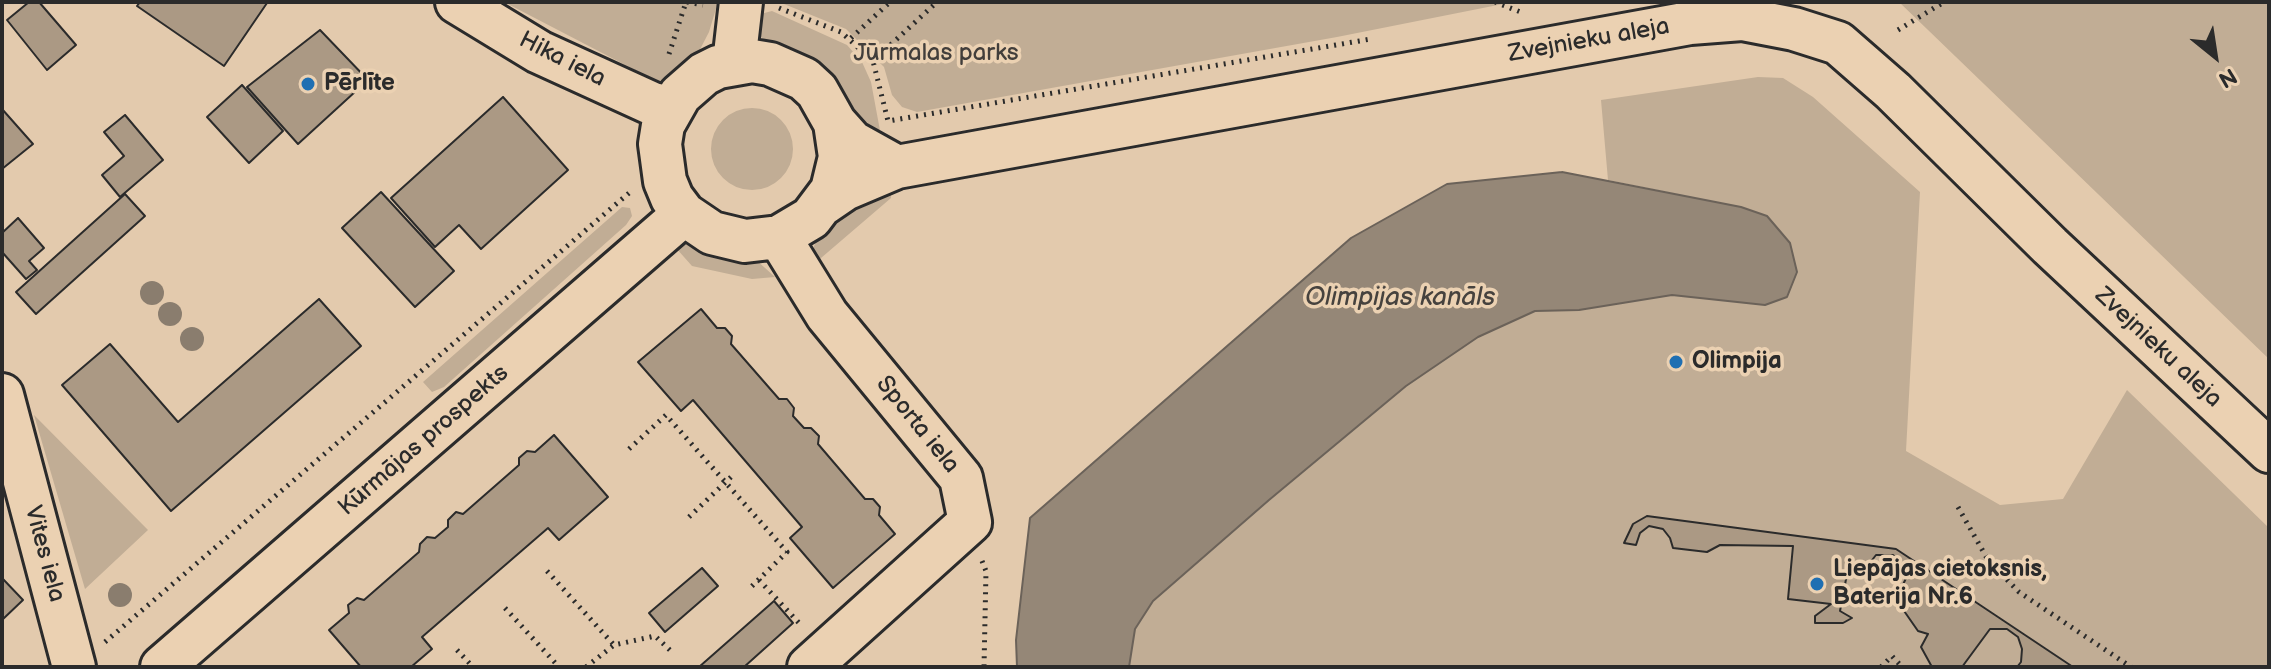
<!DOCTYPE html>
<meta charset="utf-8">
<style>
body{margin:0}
#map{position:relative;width:2271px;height:669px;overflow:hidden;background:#e3caad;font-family:"Balsamiq Sans",sans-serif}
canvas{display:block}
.frame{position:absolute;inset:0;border:4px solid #2b2b2b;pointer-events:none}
.north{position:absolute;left:2175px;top:16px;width:80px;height:80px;-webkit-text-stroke:6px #ebd1b2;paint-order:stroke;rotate:150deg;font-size:22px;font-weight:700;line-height:32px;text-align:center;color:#2b2b2b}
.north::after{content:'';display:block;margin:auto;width:28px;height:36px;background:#2b2b2b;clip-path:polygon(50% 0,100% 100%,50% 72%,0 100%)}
</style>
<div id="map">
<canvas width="2271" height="669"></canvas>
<div class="frame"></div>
<div class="north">N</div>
</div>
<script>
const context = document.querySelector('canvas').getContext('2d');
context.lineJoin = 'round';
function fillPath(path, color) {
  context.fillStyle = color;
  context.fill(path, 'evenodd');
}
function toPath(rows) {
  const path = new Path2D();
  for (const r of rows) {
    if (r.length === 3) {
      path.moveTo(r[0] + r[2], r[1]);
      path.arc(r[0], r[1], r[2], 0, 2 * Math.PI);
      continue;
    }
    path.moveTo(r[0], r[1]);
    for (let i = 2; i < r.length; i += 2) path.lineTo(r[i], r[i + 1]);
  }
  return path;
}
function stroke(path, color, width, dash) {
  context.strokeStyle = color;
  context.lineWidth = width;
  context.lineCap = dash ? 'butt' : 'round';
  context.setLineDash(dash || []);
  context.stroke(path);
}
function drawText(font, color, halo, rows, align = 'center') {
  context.font = font + ' "Balsamiq Sans",sans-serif';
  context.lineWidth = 7;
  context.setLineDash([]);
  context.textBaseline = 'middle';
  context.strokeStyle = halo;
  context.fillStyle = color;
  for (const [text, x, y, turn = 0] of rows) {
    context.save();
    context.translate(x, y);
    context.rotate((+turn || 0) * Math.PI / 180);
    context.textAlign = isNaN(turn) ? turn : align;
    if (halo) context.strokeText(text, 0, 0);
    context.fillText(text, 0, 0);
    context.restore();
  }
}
const green = toPath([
 [504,2,718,2,709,32,694,61,675,79,660,83],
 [779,2,1513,2,1337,37,917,112,902,107,892,95,884,67,846,29],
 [1899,2,2269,2,2269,359],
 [772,11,847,45,862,62,871,82,881,136,760,36,749,17],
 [1758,77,1783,78,1813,97,1920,192,1906,451,2000,505,2063,499,2127,390,2269,528,2269,667,1129,667,1135,629,1153,601,1269,500,1406,386,1477,337,1535,311,1579,310,1672,295,1765,305,1741,207,1608,180,1601,100],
 [752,149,41],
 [891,189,891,198,814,264,814,246,826,221],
 [622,207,630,208,632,216,626,225,444,387,432,392,423,382],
 [687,243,754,258,775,277,752,279,692,266,676,248],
 [34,415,148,530,85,589]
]);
const water = toPath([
 [1562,172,1741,207,1767,216,1790,243,1797,272,1787,297,1765,305,1672,295,1579,310,1535,311,1478,337,1406,386,1269,500,1153,601,1135,629,1129,667,1017,667,1016,640,1030,518,1351,238,1447,184,1562,172]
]);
const building = toPath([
 [29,2,39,2,76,45,47,70,7,20,29,2],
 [140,2,266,2,267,3,224,66,137,6,140,2],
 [320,30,368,80,298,144,247,87,320,30],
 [242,85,283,131,249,163,207,117,242,85],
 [503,97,568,170,481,249,459,225,435,247,391,198,503,97],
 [2,109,33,144,2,169,2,109],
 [125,115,163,160,120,197,102,175,124,156,104,132,125,115],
 [381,192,454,271,415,307,342,228,381,192],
 [125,194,145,216,36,314,16,292,125,194],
 [18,218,44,248,29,261,37,270,26,279,2,252,2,233,18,218],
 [319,299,361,346,171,511,62,385,110,344,178,422,319,299],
 [701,309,717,328,725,328,732,336,731,344,779,399,787,399,794,408,793,416,804,428,811,428,819,436,818,444,865,499,873,499,880,507,879,515,895,534,833,588,790,538,802,527,693,400,681,411,638,362,701,309],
 [554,435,608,497,559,540,548,528,422,637,432,649,411,667,361,667,329,630,349,613,348,605,357,598,364,600,419,552,420,544,427,537,435,538,448,527,448,520,456,512,463,514,519,465,519,458,527,451,535,452,554,435],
 [1647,516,1896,549,2073,667,2017,667,2021,662,2022,649,2018,637,2007,629,1990,629,1962,667,1932,667,1921,647,1928,634,1918,631,1902,608,1898,595,1908,574,1904,565,1893,555,1876,555,1862,573,1847,574,1840,611,1852,618,1843,623,1815,623,1815,616,1831,604,1788,599,1793,546,1720,545,1707,552,1673,548,1670,538,1663,529,1649,526,1640,533,1636,545,1624,543,1633,524,1647,516],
 [702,568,718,586,665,632,649,613,702,568],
 [2,578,23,600,2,620,2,578],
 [774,601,793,623,744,667,699,667,774,601]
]);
const path = toPath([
 [687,2,703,5],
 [1495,2,1523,13],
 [779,8,841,32,873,61,888,121,1371,39],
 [1898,30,1944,2],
 [851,38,890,2],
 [669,54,686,2],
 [873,61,937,2],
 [629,449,666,415,787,552,751,587],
 [1958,507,1988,560,2019,592,2131,667],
 [689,517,732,476],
 [982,561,986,571,984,667],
 [547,571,614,645],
 [759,580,800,624],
 [505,608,559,667],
 [105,642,629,193],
 [457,650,473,667],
 [586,667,614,645,655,636,674,654],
 [1881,667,1892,656,1902,667]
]);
const minor = toPath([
 [457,2,539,52,653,104,671,108],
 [734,63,741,2],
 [835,123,840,157,832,190,811,218,779,237,745,241,712,233,684,214,672,198,665,181,660,144,663,125,680,95,704,74,718,67,752,61,770,64,804,79,817,91,835,123,852,142,897,167],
 [823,204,845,189,897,167,1690,23,1742,19,1794,29,1838,43,1893,91,2050,246,2269,451],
 [779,237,827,315,961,478,970,522,809,667],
 [2,395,74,667],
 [162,667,684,214]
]);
const trees = [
 [152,293],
 [170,314],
 [192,339],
 [120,595]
];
const markers = [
 [308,84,8,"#1f6fb2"],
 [1676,362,8,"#1f6fb2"],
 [1817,584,8,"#1f6fb2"]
];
const streetNames = [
 ["Zvejnieku aleja",1589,41,-10],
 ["Hika iela",562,60,27],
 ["Zvejnieku aleja",2158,348,43],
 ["Sporta iela",917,425,51],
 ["Kūrmājas prospekts",424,441,-41],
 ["Vites iela",44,554,75]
];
const parkNames = [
 ["Jūrmalas parks",936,54]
];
const poiNames = [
 ["Pērlīte",324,84],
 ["Olimpija",1692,362],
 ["Liepājas cietoksnis,",1833,570],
 ["Baterija Nr.6",1833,598]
];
const waterNames = [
 ["Olimpijas kanāls",1400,298]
];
fillPath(green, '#c1ad95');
fillPath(water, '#958777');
stroke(water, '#6b6259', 2);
fillPath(building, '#ab9984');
stroke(building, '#2b2b2b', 2);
stroke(minor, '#2b2b2b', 48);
stroke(path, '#2b2b2b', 5, [2, 6]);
stroke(minor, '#ebd1b2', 42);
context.fillStyle = '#8a7d6e';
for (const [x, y] of trees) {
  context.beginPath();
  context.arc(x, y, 12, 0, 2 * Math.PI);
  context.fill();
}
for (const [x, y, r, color] of markers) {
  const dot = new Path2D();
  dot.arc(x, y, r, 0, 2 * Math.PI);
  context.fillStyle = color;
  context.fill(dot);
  stroke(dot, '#ebd1b2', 3);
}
drawText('24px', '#2b2b2b', '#ebd1b2', streetNames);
drawText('24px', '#423e3b', '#ebd1b2', parkNames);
drawText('bold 24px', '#2b2b2b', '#ebd1b2', poiNames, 'left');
drawText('italic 26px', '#46423e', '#ebd1b2', waterNames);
</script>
